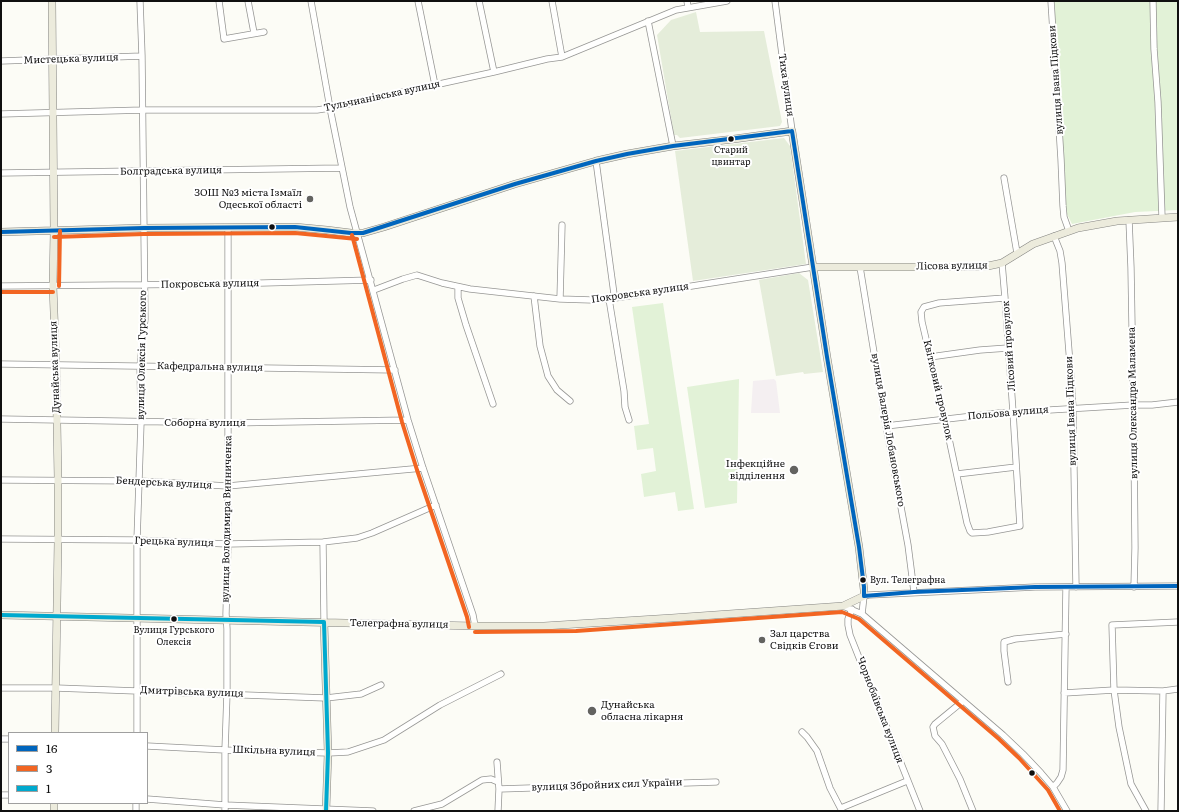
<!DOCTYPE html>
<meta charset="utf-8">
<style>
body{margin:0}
#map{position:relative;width:1179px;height:812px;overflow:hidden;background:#fcfcf6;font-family:Literata,serif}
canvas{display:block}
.frame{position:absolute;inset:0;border:2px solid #101010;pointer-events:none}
.legend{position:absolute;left:8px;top:732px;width:140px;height:72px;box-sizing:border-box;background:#fff;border:1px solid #9f9f9f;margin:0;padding:5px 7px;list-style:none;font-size:12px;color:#101010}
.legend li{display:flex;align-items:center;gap:8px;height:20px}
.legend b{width:20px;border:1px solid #9f9f9f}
</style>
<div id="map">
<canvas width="1179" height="812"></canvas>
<div class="frame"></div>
<ul class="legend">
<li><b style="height:5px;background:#0065bd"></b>16</li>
<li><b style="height:5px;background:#f26522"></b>3</li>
<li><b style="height:5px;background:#00a9ce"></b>1</li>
</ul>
</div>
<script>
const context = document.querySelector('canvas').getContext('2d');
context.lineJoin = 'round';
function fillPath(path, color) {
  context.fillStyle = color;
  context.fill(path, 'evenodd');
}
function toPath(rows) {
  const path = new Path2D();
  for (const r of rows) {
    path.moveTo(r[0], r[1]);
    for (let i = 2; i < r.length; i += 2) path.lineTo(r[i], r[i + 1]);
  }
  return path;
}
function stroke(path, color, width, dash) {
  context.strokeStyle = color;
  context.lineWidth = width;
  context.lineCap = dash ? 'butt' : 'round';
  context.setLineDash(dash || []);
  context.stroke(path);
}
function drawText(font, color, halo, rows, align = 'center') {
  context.font = font + ' Literata,serif';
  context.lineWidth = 4;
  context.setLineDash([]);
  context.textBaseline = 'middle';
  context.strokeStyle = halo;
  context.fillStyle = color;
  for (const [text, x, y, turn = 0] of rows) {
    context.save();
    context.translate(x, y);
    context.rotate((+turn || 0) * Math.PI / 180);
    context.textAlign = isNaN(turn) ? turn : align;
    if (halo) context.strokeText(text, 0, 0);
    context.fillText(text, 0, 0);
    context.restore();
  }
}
const industrial = toPath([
 [774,379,776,381,780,413,751,413,753,381]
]);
const green = toPath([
 [1054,1,1178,1,1178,210,1135,212,1072,224,1066,212],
 [663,303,694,509,678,511,675,492,644,497,641,474,656,471,653,448,637,450,634,426,649,424,632,307],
 [739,379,737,503,705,508,687,387]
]);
const cemetery = toPath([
 [696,12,700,32,764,31,782,122,780,126,680,138,677,135,674,135,657,35,671,20],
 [784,138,790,146,806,264,693,281,675,151],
 [799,273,808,280,823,372,804,374,803,372,776,376,759,280]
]);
const minor = toPath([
 [219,1,224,39,264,32],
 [248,1,254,33],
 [311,1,330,108,350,207,408,420,423,468,473,615,475,626],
 [418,1,435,85],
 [479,1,494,72],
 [552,1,562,57],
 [687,1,688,7],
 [775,1,792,131],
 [1051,1,1061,159,1063,206,1064,217,1069,231],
 [1153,1,1154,49,1158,102,1162,217],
 [648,21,673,146],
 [1,61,142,56],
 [1,114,143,110,317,110,330,108,494,72,547,59,562,57,676,10,727,1],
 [596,161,614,294,609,299,610,305,624,391,625,407,629,420],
 [1,173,342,168],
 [1004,178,1017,253],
 [1129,220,1131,268,1134,443,1135,548,1134,587],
 [1054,236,1060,251,1062,263,1071,377,1073,408,1076,587],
 [1002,263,1005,298,1013,412,1020,526,988,532,972,533,970,531,967,523,945,420,922,322,921,312,924,307,939,303,1005,298],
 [860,267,886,426,908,545,914,592],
 [1,286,227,284,371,280],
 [458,287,458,298,466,325,493,404],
 [374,290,403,279,417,275,442,283,470,289,560,299,592,300,609,299,813,267],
 [534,296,540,346,548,376,557,390,570,401],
 [560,299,562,225],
 [930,357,980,350,1008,348],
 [1,364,395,370],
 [1,419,228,423,408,420],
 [886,426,999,413,1133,405,1152,405,1178,402],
 [957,474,1016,467],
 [1,480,139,481,228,486,423,468],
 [1,539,137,540,228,544,323,542,357,538,372,533,436,505],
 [323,542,324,622],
 [843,606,862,614,1003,735,1023,754,1041,773,1053,787,1067,811],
 [852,609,848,619,848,625,850,635,920,811],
 [862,614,864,596,869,595,1035,587,1178,586],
 [1008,682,1004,651,1004,642,1015,639,1066,634],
 [1,688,56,688,326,698,361,694,381,685],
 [1064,693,1114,690,1163,691,1178,689],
 [963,701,935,724,933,727,935,736,942,744,960,779,973,811],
 [802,732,807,737,817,751,830,788,842,811],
 [137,733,137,540,141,422,140,366,145,319,142,56,140,1],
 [1,739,9,739],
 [147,746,225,750,328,753,348,752,384,740,440,705,501,674],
 [497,762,499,789,498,811],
 [1053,787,1057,783,1061,777,1063,770,1066,587],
 [499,789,716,782],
 [1,795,9,795],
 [147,799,225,805,373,811],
 [841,808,907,781],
 [136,811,136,803],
 [225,811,225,750,227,693,227,629,226,614,228,544,228,228],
 [414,811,442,804,482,780,491,779,498,782],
 [1146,811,1131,784,1119,727,1114,690,1112,625,1178,622],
 [1161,811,1163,691]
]);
const major = toPath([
 [52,1,54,231,53,286,56,365,58,480,58,540,55,733],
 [1,232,144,228,295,227,327,230,351,233,363,233,384,227,515,184,596,161,627,154,673,146,734,139,792,131,827,357,859,547,864,590,864,596,843,606,672,618,544,626,475,626,1,615],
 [813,267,964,267,988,266,1002,263,1033,244,1078,228,1117,221,1178,217],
 [324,622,328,753,326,811],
 [54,811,54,803]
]);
const bus1 = toPath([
 [792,131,827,357,859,547,864,587,864,596],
 [1,232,144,228,295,227,351,233,363,233,515,184,596,161,627,154,673,146,792,131],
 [864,596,914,592,1035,587,1178,586]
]);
const bus2 = toPath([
 [352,235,402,422,417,470,467,617,469,627],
 [54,237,144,234,295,233,357,239],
 [59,286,60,231],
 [1,292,53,292],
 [475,632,576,631,842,612,859,619,999,739,1019,758,1048,790,1060,811]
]);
const bus3 = toPath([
 [1,615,324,622],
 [324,622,328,753,326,811]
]);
const markers = [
 [731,139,3.5,"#101010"],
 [310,199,4,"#636360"],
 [272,227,3.5,"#101010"],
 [794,470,5,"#636360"],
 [863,580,3.5,"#101010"],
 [174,619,3.5,"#101010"],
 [762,640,4,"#636360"],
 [592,711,5,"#636360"],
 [1032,773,3.5,"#101010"]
];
const busNames = [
 ["Старий",731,150],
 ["цвинтар",731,162],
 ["Вул. Телеграфна",870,580,"left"],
 ["Вулиця Гурського",174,630],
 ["Олексія",174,642]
];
const streetNames = [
 ["Мистецька вулиця",71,59,-2],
 ["вулиця Івана Підкови",1056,80,-94],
 ["Тиха вулиця",786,85,82],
 ["Тульчианівська вулиця",382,96,-12],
 ["Болградська вулиця",171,171,-1],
 ["Лісова вулиця",952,266,-1],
 ["Покровська вулиця",210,284,-1],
 ["Покровська вулиця",640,293,-8],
 ["Лісовий провулок",1009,346,-94],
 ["вулиця Олексія Гурського",142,355,-89],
 ["Дунайська вулиця",55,367,-92],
 ["Кафедральна вулиця",210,367,1],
 ["Квітковий провулок",938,390,77],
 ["вулиця Олександра Маламена",1133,403,-91],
 ["вулиця Івана Підкови",1071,411,-92],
 ["Польова вулиця",1008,413,-5],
 ["Соборна вулиця",205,423],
 ["вулиця Валерія Лобановського",888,430,80],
 ["Бендерська вулиця",164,483,3],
 ["вулиця Володимира Винниченка",227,519,-89],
 ["Грецька вулиця",174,542,2],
 ["Телеграфна вулиця",399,624,1],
 ["Дмитрівська вулиця",192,692,2],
 ["Чорнобаївська вулиця",880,710,69],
 ["Шкільна вулиця",274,751,2],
 ["вулиця Збройних сил України",607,785,-2]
];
const poiNames = [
 ["ЗОШ №3 міста Ізмаїл",302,193],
 ["Одеської області",302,205],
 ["Інфекційне",785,464],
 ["відділення",785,476],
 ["Зал царства",770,634,"left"],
 ["Свідків Єгови",770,646,"left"],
 ["Дунайська",601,705,"left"],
 ["обласна лікарня",601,717,"left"]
];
fillPath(industrial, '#f4eff1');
fillPath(green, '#e2f2d7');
fillPath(cemetery, '#e5edda');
stroke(minor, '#969694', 7);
stroke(major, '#848481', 8);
stroke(minor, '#fffffe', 5.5);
stroke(major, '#ecebdc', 7);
stroke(bus1, '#0065bd', 4);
stroke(bus2, '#f26522', 4);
stroke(bus3, '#00a9ce', 4);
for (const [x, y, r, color] of markers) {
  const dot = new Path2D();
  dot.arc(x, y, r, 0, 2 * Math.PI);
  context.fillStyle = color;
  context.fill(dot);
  stroke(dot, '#fff', 1.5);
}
drawText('9px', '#101010', '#fff', busNames);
drawText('10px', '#101010', '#fff', streetNames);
drawText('10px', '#101010', '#fff', poiNames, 'right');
</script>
